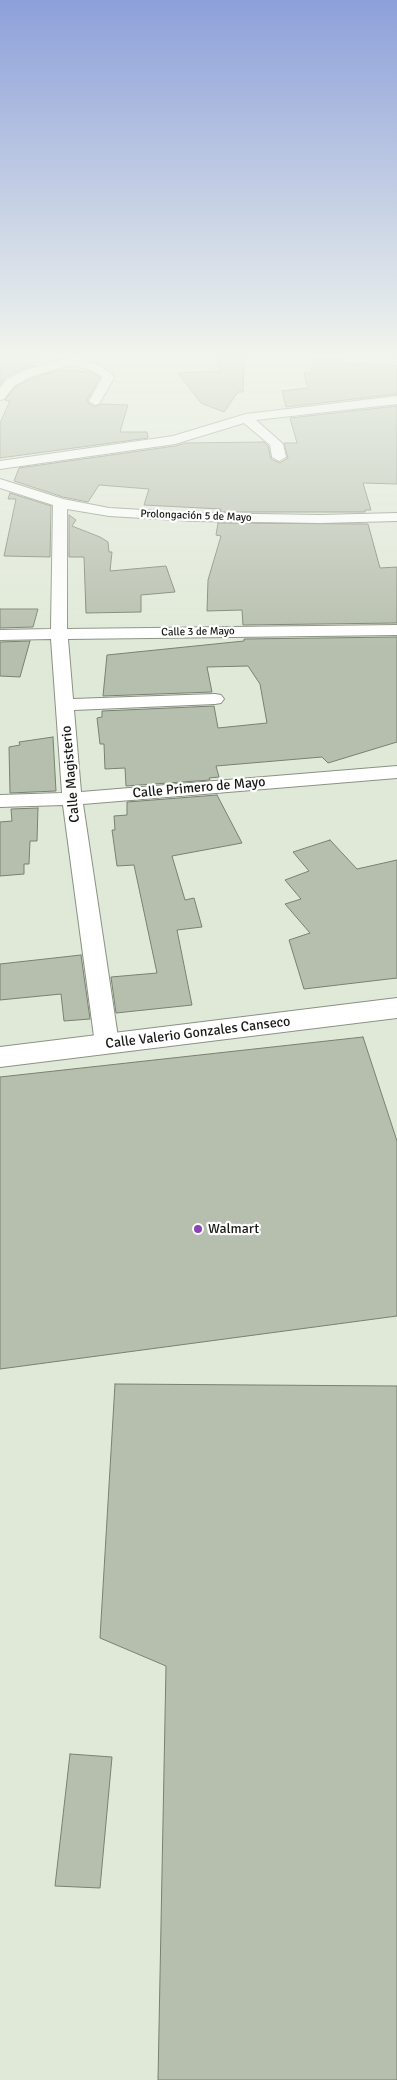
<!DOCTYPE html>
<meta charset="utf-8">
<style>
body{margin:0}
canvas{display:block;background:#e0e9d8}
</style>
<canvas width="397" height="2080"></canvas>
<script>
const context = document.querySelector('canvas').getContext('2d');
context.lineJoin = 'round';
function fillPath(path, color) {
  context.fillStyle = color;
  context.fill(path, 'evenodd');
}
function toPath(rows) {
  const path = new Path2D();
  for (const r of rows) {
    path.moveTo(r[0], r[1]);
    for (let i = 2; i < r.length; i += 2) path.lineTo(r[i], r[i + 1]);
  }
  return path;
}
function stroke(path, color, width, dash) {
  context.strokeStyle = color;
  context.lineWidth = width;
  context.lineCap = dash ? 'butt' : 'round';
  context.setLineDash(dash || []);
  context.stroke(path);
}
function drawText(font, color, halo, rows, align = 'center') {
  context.font = font + ' Signika,sans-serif';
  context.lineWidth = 4.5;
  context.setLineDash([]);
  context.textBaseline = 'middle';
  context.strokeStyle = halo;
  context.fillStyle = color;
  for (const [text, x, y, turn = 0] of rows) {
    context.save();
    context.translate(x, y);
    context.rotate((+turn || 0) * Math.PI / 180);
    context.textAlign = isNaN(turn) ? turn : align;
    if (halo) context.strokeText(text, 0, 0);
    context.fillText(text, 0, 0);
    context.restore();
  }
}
const building = toPath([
 [0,356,38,356,36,365,21,369,5,378,0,385,0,356],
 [217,356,244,356,243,392,238,392,224,412,201,403,178,373,220,371,217,356],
 [315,359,341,359,341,364,397,365,397,394,286,407,282,391,308,388,304,373,312,373,312,363,314,363,315,359],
 [60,370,90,372,100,377,87,400,88,403,95,407,101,404,128,405,120,432,147,432,148,438,0,458,0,423,10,401,5,400,15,387,31,379,60,370],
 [397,406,397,484,363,483,371,510,365,510,365,512,220,512,221,509,144,505,149,489,99,485,88,502,63,497,14,481,19,468,175,446,186,443,264,442,268,446,271,459,280,463,288,458,284,443,297,443,290,418,397,406],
 [10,493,51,506,50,557,4,556,16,499,8,499,10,493],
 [69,515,76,520,72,526,100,537,108,542,109,552,112,552,110,571,166,566,175,592,141,595,141,612,86,613,84,557,69,557,69,515],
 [218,523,368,524,380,568,397,567,397,623,243,625,242,610,207,611,208,580,221,536,216,535,218,523],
 [0,609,38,609,33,627,0,628,0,609],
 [397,637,397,742,328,763,322,757,216,766,219,777,209,778,210,780,126,786,125,768,105,769,104,744,100,744,97,718,102,717,102,711,214,706,218,728,267,723,260,684,248,666,207,667,212,692,103,696,107,655,244,641,244,639,397,637],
 [30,641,20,677,0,676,0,642,30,641],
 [53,737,56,791,10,793,9,747,20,745,19,742,53,737],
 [217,795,242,843,172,856,185,900,194,898,202,927,177,930,192,1005,116,1013,111,977,157,973,134,865,117,866,112,830,115,830,114,816,127,815,127,802,217,795],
 [38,808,37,841,30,841,29,864,24,864,24,874,0,876,0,822,12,821,11,809,38,808],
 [330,840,357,869,397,860,397,978,304,989,289,940,310,933,285,904,301,899,285,880,309,871,293,852,330,840],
 [81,955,90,1019,64,1021,61,994,0,1000,0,964,81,955],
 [363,1037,397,1141,397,1316,0,1369,0,1077,363,1037],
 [115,1384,397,1386,397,2080,158,2080,166,1666,100,1638,115,1384],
 [70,1754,112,1757,100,1888,55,1886,70,1754]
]);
const minor = toPath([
 [74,356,88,356,82,361,98,364,112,374,114,378,99,404,95,405,89,401,102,378,101,376,90,370,71,365,30,377,14,386,4,399,0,400,0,388,6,380,22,371,74,356],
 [397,396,397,404,256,420,283,444,286,457,279,461,272,457,270,445,244,423,175,444,0,469,0,461,173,436,246,414,397,396],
 [0,479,63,499,109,508,194,513,320,515,397,513,397,521,320,523,194,521,109,516,67,509,67,629,397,625,397,635,68,639,73,699,215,694,221,695,224,699,221,703,215,704,74,710,81,792,397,766,397,778,83,804,119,1044,115,1050,107,1053,99,1050,95,1044,63,805,0,807,0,795,62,793,51,639,0,640,0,630,51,629,53,505,0,488,0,479]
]);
const tertiary = toPath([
 [397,998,397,1018,0,1067,0,1047,397,998]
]);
const markers = [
 [198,1229,5,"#8945b8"]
];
const farStreetnames = [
 ["Prolongación 5 de Mayo",196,516,2],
 ["Calle 3 de Mayo",198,632,-1]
];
const streetNames = [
 ["Calle Magisterio",71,774,-95],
 ["Calle Primero de Mayo",199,788,-5],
 ["Calle Valerio Gonzales Canseco",198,1033,-7]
];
const poiNames = [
 ["Walmart",208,1229]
];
fillPath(building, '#b6bead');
stroke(building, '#798171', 1);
stroke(minor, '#8a9282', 2);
stroke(tertiary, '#8a9282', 2);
fillPath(minor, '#fff');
fillPath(tertiary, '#fff');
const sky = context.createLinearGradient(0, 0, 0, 647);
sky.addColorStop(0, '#8da0da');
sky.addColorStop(0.55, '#f1f5ed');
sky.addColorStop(1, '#f1f5ed00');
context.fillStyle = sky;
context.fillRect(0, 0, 397, 647);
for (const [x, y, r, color] of markers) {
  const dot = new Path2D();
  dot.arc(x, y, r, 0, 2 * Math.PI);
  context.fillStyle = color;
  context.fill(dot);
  stroke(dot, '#fff', 2);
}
drawText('11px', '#181b15', '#fff', farStreetnames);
drawText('14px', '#181b15', '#fff', streetNames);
drawText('14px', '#181b15', '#fff', poiNames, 'left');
</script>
